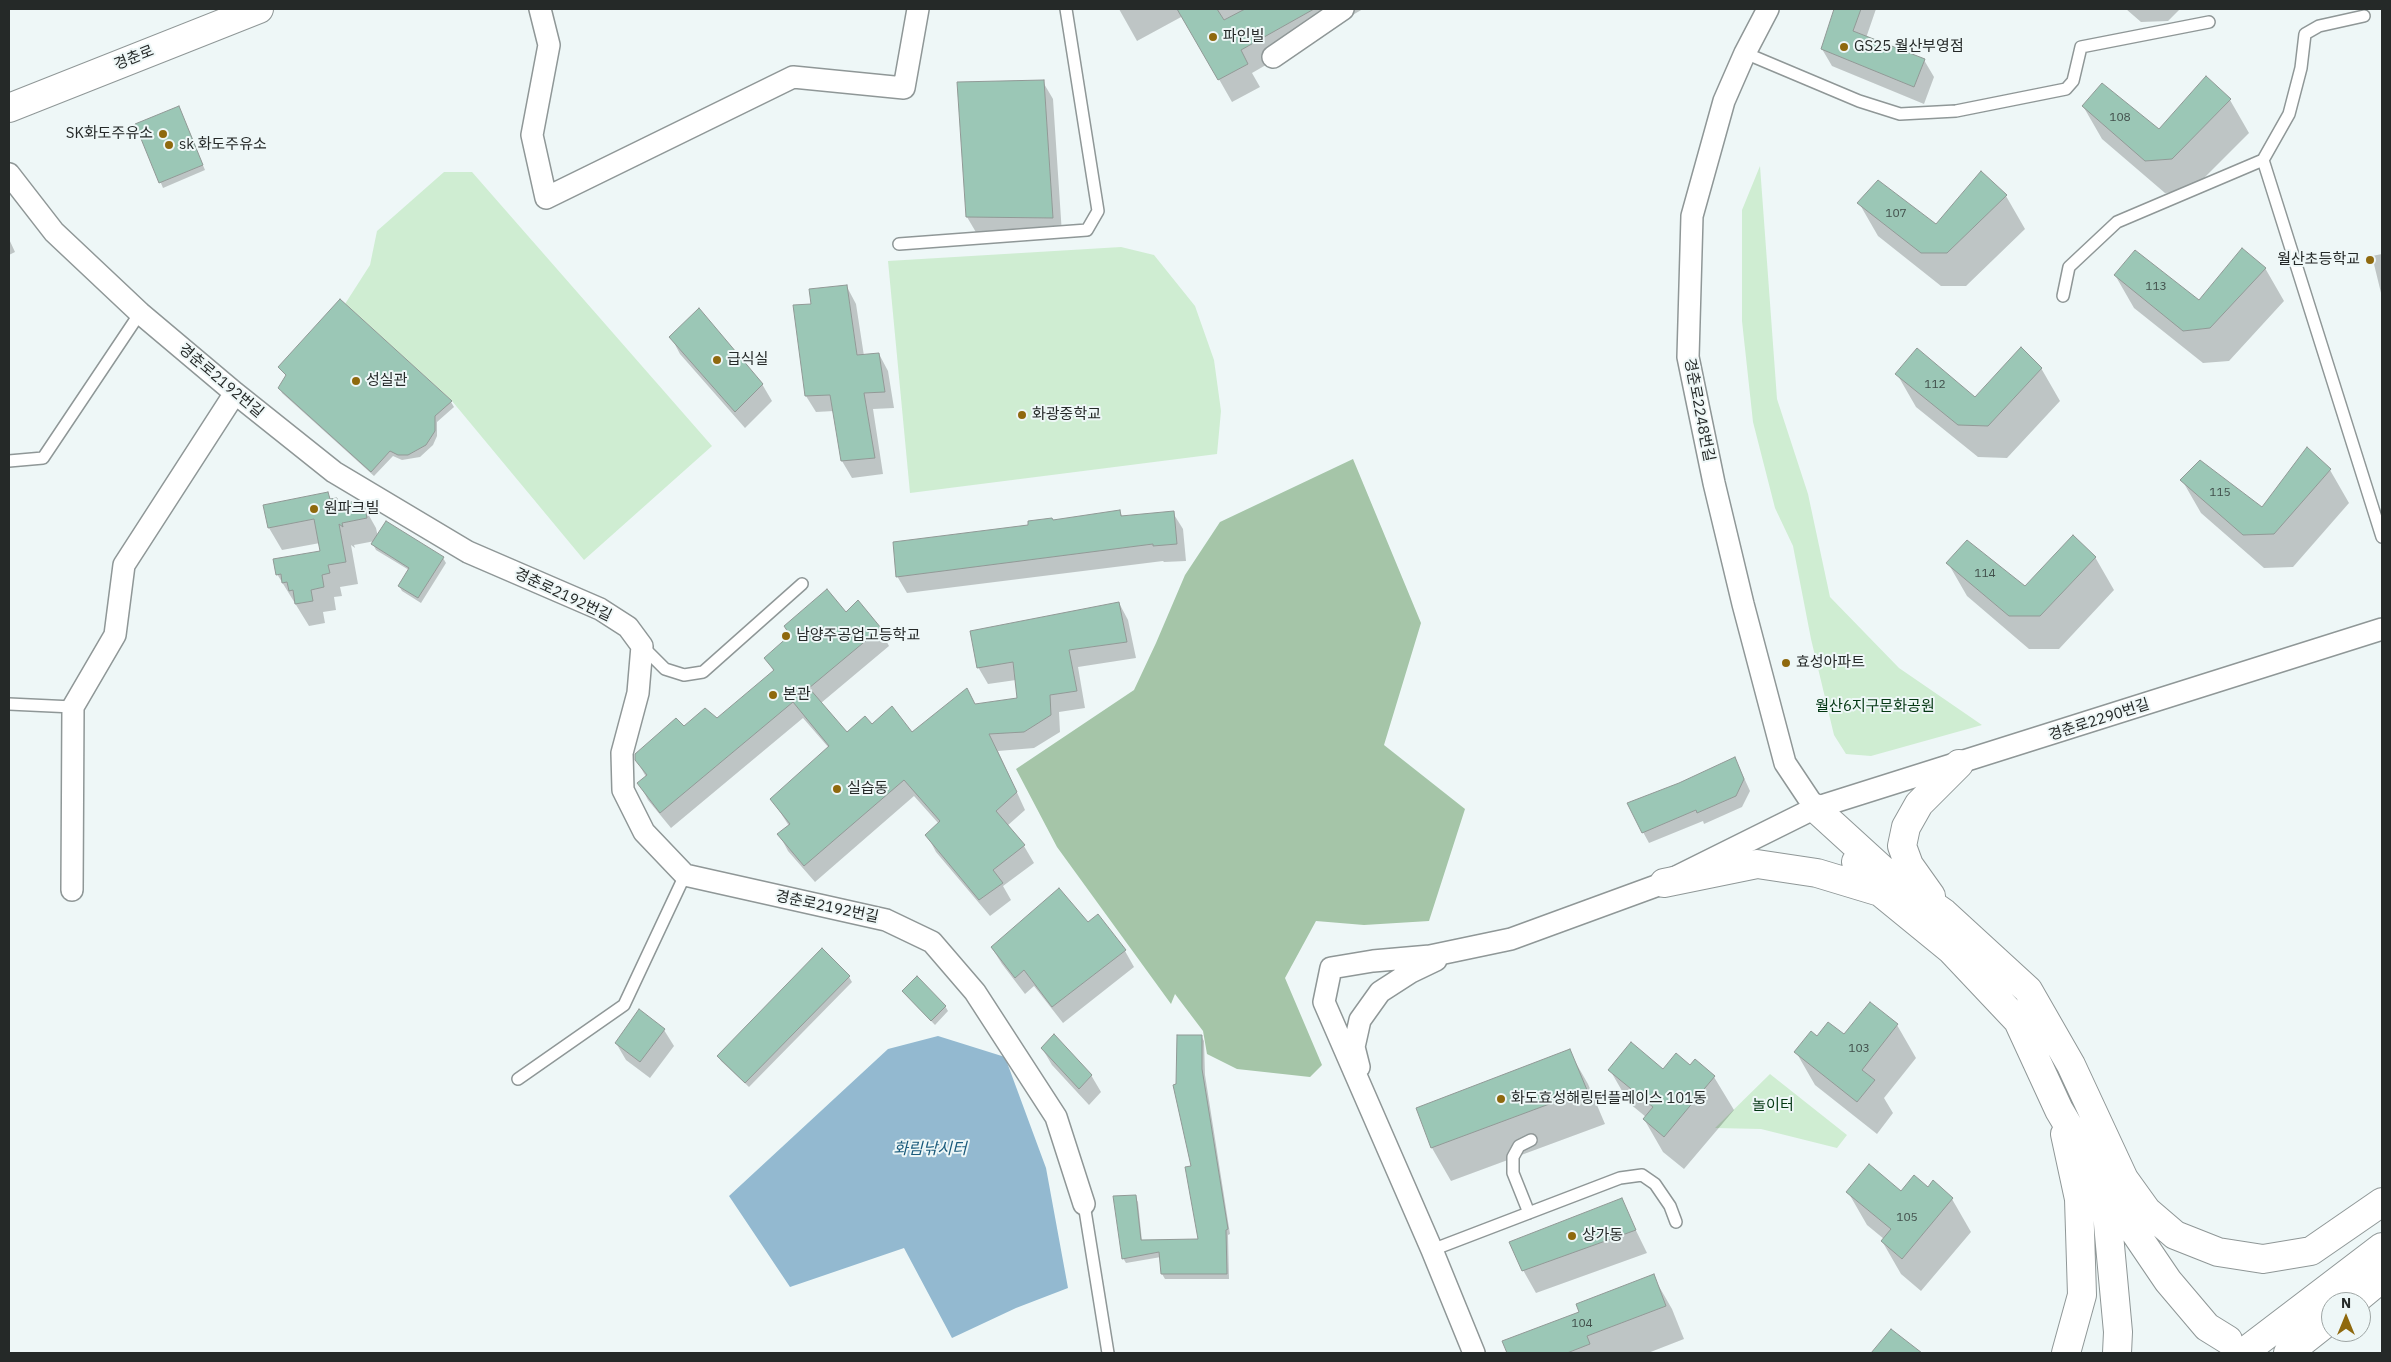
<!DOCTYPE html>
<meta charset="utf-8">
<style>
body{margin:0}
#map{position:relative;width:2391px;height:1362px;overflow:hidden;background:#eef7f7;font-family:"IBM Plex Sans",sans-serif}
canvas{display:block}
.frame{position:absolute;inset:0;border:10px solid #252928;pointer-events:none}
.north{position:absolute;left:2321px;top:1292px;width:50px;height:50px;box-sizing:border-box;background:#eef7f7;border:1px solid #9ea5a4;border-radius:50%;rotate:0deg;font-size:14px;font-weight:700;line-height:20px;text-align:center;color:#252928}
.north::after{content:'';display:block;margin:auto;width:18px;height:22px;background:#8f690e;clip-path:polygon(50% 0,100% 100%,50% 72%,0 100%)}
</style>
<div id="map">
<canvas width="2391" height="1362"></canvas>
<div class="frame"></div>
<div class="north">N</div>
</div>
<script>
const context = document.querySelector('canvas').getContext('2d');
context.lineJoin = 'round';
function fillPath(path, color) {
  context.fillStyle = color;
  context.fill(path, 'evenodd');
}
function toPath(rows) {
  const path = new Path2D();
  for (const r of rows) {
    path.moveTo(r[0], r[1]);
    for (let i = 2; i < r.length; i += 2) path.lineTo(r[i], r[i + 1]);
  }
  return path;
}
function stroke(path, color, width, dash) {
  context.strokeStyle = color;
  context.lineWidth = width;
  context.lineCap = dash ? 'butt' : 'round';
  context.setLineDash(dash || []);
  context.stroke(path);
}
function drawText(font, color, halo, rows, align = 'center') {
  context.font = font + ' "IBM Plex Sans","Noto Sans KR",sans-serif';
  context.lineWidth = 4;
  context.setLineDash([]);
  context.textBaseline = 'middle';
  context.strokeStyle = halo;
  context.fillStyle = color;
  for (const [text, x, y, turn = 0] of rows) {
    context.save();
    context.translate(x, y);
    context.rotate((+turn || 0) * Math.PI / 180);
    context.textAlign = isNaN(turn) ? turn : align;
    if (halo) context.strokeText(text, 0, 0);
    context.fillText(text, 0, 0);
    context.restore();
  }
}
const green = toPath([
 [1760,166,1777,399,1808,494,1830,597,1899,668,1982,725,1871,756,1846,754,1834,735,1811,639,1793,546,1775,508,1753,422,1742,321,1742,210],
 [444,172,472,172,712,446,584,560,452,401,345,304,370,265,377,231],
 [1121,247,1154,255,1195,306,1214,360,1221,411,1217,454,910,493,888,261],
 [1770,1074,1847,1135,1837,1148,1761,1129,1715,1128]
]);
const forest = toPath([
 [1353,459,1421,623,1384,745,1465,809,1429,921,1364,925,1316,921,1285,978,1322,1065,1310,1077,1237,1069,1207,1054,1203,1031,1175,994,1171,1004,1057,847,1016,769,1134,690,1156,643,1185,575,1220,522]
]);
const water = toPath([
 [938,1036,1005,1057,1046,1168,1068,1288,1016,1308,952,1338,904,1248,790,1287,729,1196,888,1049]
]);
const shadow = toPath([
 [1119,9,1363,9,1252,73,1260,87,1232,102,1183,16,1137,41],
 [1836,9,1876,9,1866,38,1924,60,1934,77,1924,104,1832,66,1822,49],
 [2126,9,2180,9,2168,21,2141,22],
 [1043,82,1053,99,1062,234,977,234,967,217,958,83],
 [2230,100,2249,133,2191,191,2165,193,2102,139,2083,106,2159,131],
 [181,113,205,170,163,188,137,125],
 [2006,196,2025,229,1966,286,1941,286,1878,236,1859,203,1936,226],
 [9,239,15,252,9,255],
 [2382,254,2382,297,2372,256],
 [2265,268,2284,301,2229,361,2203,363,2134,308,2115,275,2200,301],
 [847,287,856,304,864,356,879,354,888,371,894,408,873,409,883,474,852,478,842,461,834,411,816,412,806,396,813,305],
 [671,337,762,384,772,401,745,428,680,354],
 [280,367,451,402,454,407,437,422,437,436,433,445,420,457,402,460,393,456,374,476,282,393,280,388,287,376],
 [2041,368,2060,401,2007,458,1978,457,1916,407,1897,374,1975,399],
 [2307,449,2330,470,2349,503,2293,567,2264,568,2201,513,2182,480,2262,509],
 [328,494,331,500,336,499,340,505,363,505,376,528,378,537,443,558,446,563,421,603,402,591,399,586,409,570,376,550,373,544,375,541,354,545,355,548,351,545,358,584,340,587,342,596,334,597,336,610,323,612,325,623,309,626,277,574,321,552,320,543,282,550,269,528],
 [1119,511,1123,517,1173,513,1183,529,1186,561,1164,562,1163,561,907,593,897,576,1053,522],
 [2095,557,2114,590,2059,649,2029,649,1967,596,1948,563,2025,588],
 [1119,603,1128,620,1136,658,1078,667,1085,708,1059,712,1060,732,1034,748,998,751,1025,810,1007,826,1024,846,1034,863,1003,886,1011,900,990,916,936,852,927,835,939,824,914,796,815,882,788,851,779,834,789,826,772,799,829,748,803,718,671,828,648,800,639,783,646,777,636,759,684,728,716,720,774,672,766,658,846,614,880,629,889,646,821,703,846,733,872,725,912,733,976,705,1018,699,1016,680,988,684,978,667],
 [1735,758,1750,791,1742,807,1704,824,1703,821,1649,843,1643,832,1680,784],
 [1087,924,1125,951,1134,967,1063,1023,1034,986,1025,994,1002,964,992,948],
 [849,977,852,982,749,1087,721,1061,718,1056],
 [903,992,945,1006,948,1011,935,1025],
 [1897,1025,1916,1058,1884,1098,1893,1113,1877,1134,1815,1085,1796,1052,1817,1038,1844,1036],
 [664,1030,674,1046,650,1078,626,1060,616,1043],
 [1201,1036,1204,1041,1205,1075,1230,1234,1228,1235,1229,1279,1165,1279,1162,1274,1161,1257,1126,1263,1123,1258,1135,1197,1138,1202,1142,1241,1199,1240,1192,1167,1177,1085],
 [1042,1048,1091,1075,1101,1092,1089,1105,1052,1065],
 [1569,1051,1588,1084,1605,1124,1451,1181,1432,1148,1418,1109],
 [1690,1067,1714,1077,1734,1110,1684,1169,1663,1152,1644,1119,1646,1117,1629,1103,1610,1070,1663,1070],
 [1928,1188,1952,1199,1971,1232,1921,1291,1901,1274,1882,1241,1884,1239,1867,1225,1848,1192,1901,1192],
 [1621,1200,1647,1253,1536,1293,1523,1270],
 [1653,1276,1672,1309,1684,1339,1648,1353,1508,1353,1504,1341,1580,1312]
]);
const building = toPath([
 [1177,9,1217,9,1224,20,1245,9,1314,9,1241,50,1248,64,1218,80,1177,9],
 [1834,9,1861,9,1853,31,1925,59,1914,87,1821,49,1834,9],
 [2206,76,2231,99,2172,159,2145,161,2082,106,2102,83,2159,129,2206,76],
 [1044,80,1053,218,966,217,957,82,1044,80],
 [179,106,203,165,159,183,135,124,179,106],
 [1981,171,2007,195,1947,253,1921,253,1857,203,1878,180,1936,224,1981,171],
 [2242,248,2266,268,2210,328,2183,331,2114,275,2135,250,2199,300,2242,248],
 [847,285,857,355,879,353,885,392,864,393,875,458,841,461,830,395,805,396,793,305,811,304,809,289,847,285],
 [340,299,452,401,435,416,435,431,426,445,408,455,398,455,390,451,371,472,278,388,286,375,278,367,340,299],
 [699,308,763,384,735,412,669,337,699,308],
 [2021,347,2042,368,1988,426,1958,425,1895,374,1917,348,1975,397,2021,347],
 [2307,447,2331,469,2274,534,2243,535,2180,480,2200,460,2262,507,2307,447],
 [328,492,330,499,337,498,338,504,358,501,364,504,367,518,342,523,343,527,339,524,346,562,328,565,330,573,322,575,324,587,311,590,313,601,295,604,293,590,289,591,287,582,282,583,281,574,276,575,273,559,320,551,314,519,268,528,263,505,328,492],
 [1120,510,1121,516,1174,511,1177,544,1153,546,1153,544,896,577,893,542,1028,525,1028,521,1052,518,1053,520,1120,510],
 [386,521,444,557,418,598,398,586,409,568,371,544,386,521],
 [2073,535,2096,557,2040,616,2009,616,1946,563,1967,540,2025,586,2073,535],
 [827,589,846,612,858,600,881,628,809,688,847,732,865,716,872,724,892,706,912,732,967,688,975,704,1017,698,1013,662,977,668,970,631,1119,602,1127,642,1069,650,1077,691,1050,695,1051,715,1024,732,989,734,1017,792,996,811,1025,845,993,870,1003,883,979,900,925,835,940,821,904,780,804,866,777,834,790,824,770,799,829,746,793,702,660,813,637,783,647,775,635,760,635,754,676,718,684,726,705,708,717,718,774,670,764,658,790,635,784,626,827,589],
 [1735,757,1744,779,1736,796,1697,813,1696,810,1642,833,1627,803,1679,783,1735,757],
 [1059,888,1088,922,1098,914,1126,950,1052,1007,1024,970,1015,978,991,947,1059,888],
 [822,948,850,976,745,1083,717,1056,822,948],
 [917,976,946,1006,931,1021,902,991,917,976],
 [1870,1002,1898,1024,1862,1070,1875,1080,1857,1102,1794,1052,1811,1031,1817,1036,1828,1022,1844,1034,1870,1002],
 [639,1009,665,1029,640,1062,615,1043,639,1009],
 [1054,1034,1092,1075,1079,1089,1041,1048,1054,1034],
 [1177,1035,1202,1035,1202,1069,1228,1229,1226,1230,1227,1274,1161,1274,1159,1252,1122,1259,1113,1196,1136,1195,1141,1240,1198,1239,1185,1167,1191,1166,1173,1085,1176,1084,1177,1035],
 [1631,1042,1663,1069,1676,1053,1690,1065,1695,1059,1715,1076,1664,1137,1643,1119,1653,1107,1608,1070,1631,1042],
 [1570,1049,1587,1090,1431,1148,1416,1108,1570,1049],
 [1869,1164,1901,1191,1914,1175,1928,1187,1933,1180,1953,1198,1902,1259,1881,1241,1891,1229,1846,1192,1869,1164],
 [1622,1198,1636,1230,1522,1271,1509,1242,1622,1198],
 [1654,1274,1666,1306,1587,1336,1590,1344,1567,1353,1507,1353,1502,1341,1579,1312,1576,1304,1654,1274],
 [1891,1329,1922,1353,1871,1353,1891,1329]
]);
const lane = toPath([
 [1745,53,1859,101,1900,114,1956,111,2066,89,2073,81,2081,47,2209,22],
 [2263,160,2382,537],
 [899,244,1087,230,1098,211,1066,9],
 [2063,296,2069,267,2117,222,2263,160,2289,114,2301,68,2305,34,2319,26,2364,16],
 [9,461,43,458,140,313],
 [642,646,665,669,684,675,703,672,802,584],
 [9,704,73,707],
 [518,1079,624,1005,685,875],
 [1084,1204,1108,1353],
 [1529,1213,1513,1173,1513,1157,1519,1146,1531,1140],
 [1432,1250,1620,1178,1642,1175,1655,1184,1670,1206,1676,1222]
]);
const street = toPath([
 [540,9,549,45,532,135,546,198,793,77,904,88,918,9],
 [1768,9,1745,53,1724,101,1692,216,1688,357,1714,483,1743,604,1785,763,1815,808],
 [1273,57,1343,9],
 [9,174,54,232,140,313,235,393,334,472,468,552,600,609,628,627,642,646,638,693,622,753,623,790,644,832,685,875,886,920,932,942,975,992,1056,1117,1084,1204],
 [72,890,73,707,115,635,124,565,235,393],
 [1359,1067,1354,1047,1360,1020,1380,992,1411,972,1436,960],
 [1474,1353,1432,1250,1324,1002,1331,968,1373,961,1430,956,1511,939,1664,883,1815,808,2382,629]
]);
const secondary = toPath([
 [9,108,259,9]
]);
const highway = toPath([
 [1815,808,1883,870,1944,913,2028,990,2071,1065,2124,1179,2147,1211,2175,1235,2218,1252,2263,1259,2311,1251,2382,1202],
 [1856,862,1880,892,1951,950,2018,1021,2059,1110,2111,1197,2168,1281,2207,1327,2228,1340],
 [1664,883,1757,864,1817,873,1880,892],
 [1931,896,1909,865,1902,846,1906,827,1919,804,1959,764],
 [2065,1134,2079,1199,2082,1295,2066,1353],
 [2105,1191,2118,1332,2117,1353],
 [2353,1302,2382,1278],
 [2243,1353,2382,1247],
 [2288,1353,2331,1319]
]);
const markers = [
 [1213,37,5,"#8f690e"],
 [1844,47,5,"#8f690e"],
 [163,134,5,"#8f690e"],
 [169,145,5,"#8f690e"],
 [2370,260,5,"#8f690e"],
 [717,360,5,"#8f690e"],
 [356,381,5,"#8f690e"],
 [1022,415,5,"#8f690e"],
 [314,509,5,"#8f690e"],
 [786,636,5,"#8f690e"],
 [1786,663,5,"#8f690e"],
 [773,695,5,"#8f690e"],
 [837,789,5,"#8f690e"],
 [1501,1099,5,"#8f690e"],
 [1572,1236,5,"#8f690e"]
];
const numberNames = [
 ["108",2120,118],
 ["107",1896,214],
 ["113",2156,287],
 ["112",1935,385],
 ["115",2220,493],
 ["114",1985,574],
 ["103",1859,1049],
 ["105",1907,1218],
 ["104",1582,1324]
];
const poiNames = [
 ["파인빌",1223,37],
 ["GS25 월산부영점",1854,47],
 ["SK화도주유소",153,134,"right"],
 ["sk 화도주유소",179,145],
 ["월산초등학교",2360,260,"right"],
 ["급식실",727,360],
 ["성실관",366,381],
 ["화광중학교",1032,415],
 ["원파크빌",324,509],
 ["남양주공업고등학교",796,636],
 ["효성아파트",1796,663],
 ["본관",783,695],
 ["실습동",847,789],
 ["화도효성해링턴플레이스 101동",1511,1099],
 ["상가동",1582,1236]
];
const streetNames = [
 ["경춘로",134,58,-22],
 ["경춘로2192번길",221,381,40],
 ["경춘로2248번길",1699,410,79],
 ["경춘로2192번길",563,595,25],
 ["경춘로2290번길",2099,720,-18],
 ["경춘로2192번길",827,907,12]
];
const parkNames = [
 ["월산6지구문화공원",1875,707],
 ["놀이터",1773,1106]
];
const waterNames = [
 ["화림낚시터",930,1149]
];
fillPath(green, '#cfedd2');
fillPath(forest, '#a5c5a8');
fillPath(water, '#93b9d0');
fillPath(shadow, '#0003');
fillPath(building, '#9bc7b6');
stroke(building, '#919996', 1);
stroke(lane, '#8f9797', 14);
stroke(street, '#8f9797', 24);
stroke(secondary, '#8f9797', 30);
stroke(highway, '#8f9797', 30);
stroke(lane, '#fff', 11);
stroke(street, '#fff', 21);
stroke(secondary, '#fff', 28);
stroke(highway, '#fff', 28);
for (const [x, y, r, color] of markers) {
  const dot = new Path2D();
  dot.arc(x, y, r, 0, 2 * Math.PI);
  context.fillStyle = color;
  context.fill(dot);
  stroke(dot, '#eef7f7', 2);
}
drawText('12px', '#42504c', null, numberNames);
drawText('15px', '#252928', '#eef7f7', poiNames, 'left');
drawText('15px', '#252928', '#eef7f7', streetNames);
drawText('15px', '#033712', '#eef7f7', parkNames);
drawText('italic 16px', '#195a7b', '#eef7f7', waterNames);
</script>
